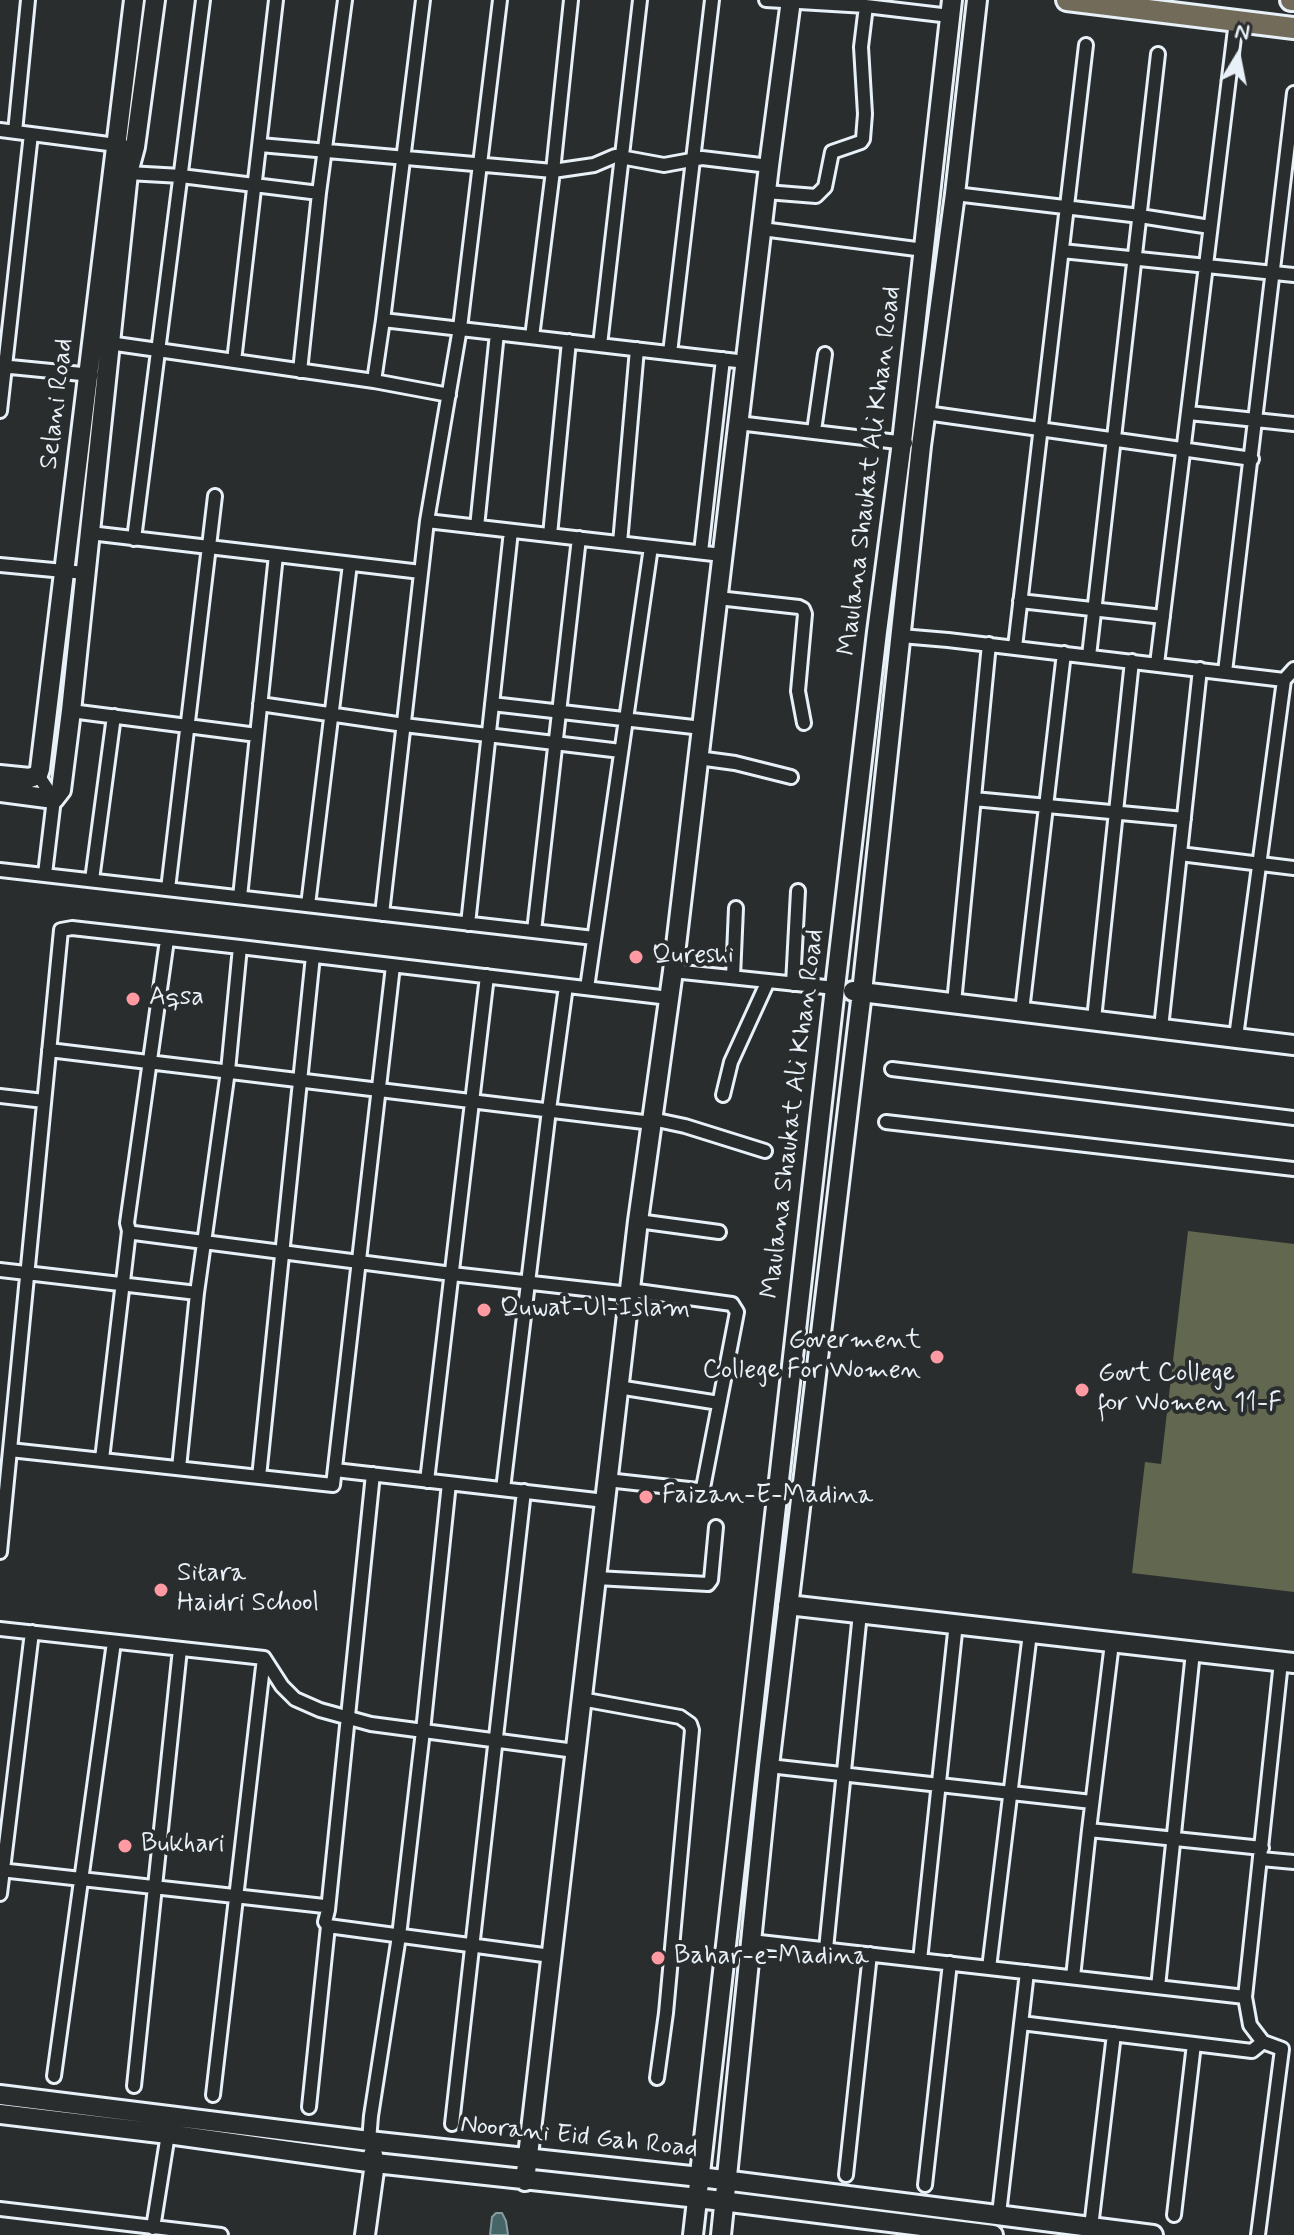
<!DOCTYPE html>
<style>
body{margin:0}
#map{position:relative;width:1294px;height:2235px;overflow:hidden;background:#2a2d2e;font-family:Mynerve,sans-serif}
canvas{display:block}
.north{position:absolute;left:1198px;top:16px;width:80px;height:80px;-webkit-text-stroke:6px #2a2d2e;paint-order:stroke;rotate:10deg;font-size:22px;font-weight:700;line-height:32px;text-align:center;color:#e8f1f8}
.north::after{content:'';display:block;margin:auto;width:28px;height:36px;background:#e8f1f8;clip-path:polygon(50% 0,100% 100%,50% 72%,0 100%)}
</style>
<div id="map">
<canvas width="1294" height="2235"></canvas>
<div class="north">N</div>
</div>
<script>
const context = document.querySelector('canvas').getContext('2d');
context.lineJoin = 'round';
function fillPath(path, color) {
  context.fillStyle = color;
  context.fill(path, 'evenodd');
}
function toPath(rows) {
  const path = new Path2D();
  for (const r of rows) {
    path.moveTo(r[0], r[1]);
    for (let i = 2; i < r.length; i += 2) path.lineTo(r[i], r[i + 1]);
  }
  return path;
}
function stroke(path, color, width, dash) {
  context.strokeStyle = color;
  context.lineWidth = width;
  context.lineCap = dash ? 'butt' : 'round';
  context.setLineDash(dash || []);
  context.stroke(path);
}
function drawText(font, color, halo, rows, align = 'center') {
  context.font = font + ' Mynerve,sans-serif';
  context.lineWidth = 8;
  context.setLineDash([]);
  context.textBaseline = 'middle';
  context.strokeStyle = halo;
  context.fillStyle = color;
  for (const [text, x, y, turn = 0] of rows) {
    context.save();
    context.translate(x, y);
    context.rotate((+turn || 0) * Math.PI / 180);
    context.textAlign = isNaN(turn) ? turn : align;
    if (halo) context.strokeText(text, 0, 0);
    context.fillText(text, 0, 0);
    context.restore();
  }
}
const green = toPath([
 [1188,1231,1294,1244,1294,1592,1132,1573,1145,1462,1161,1464]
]);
const water = toPath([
 [496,2213,502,2213,506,2221,508,2235,490,2235,492,2217,496,2213]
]);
const street = toPath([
 [766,0,866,6,950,16],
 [0,130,124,146],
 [15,132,28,0],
 [260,145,553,171,594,165,615,156,664,165,702,158,769,166],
 [128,173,181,176,319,193],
 [766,192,816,196,825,187,832,152,861,142,863,139,865,114,861,47,866,6],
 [955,194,1140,216,1210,227],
 [762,229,924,250],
 [1062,251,1294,275],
 [383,320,746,362],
 [532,337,553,171,571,0],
 [109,343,374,381,449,395],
 [600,345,640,0],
 [670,353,712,0],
 [234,361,276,0],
 [0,366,92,375],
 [300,371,319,193,345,0],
 [374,381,383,320,423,0],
 [0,411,31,134],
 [926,413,1252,459],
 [1189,413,1294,424],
 [738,423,906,443],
 [814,431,825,354],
 [427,521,722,555],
 [477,527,497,333],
 [90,533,421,572],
 [550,535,569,341],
 [134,539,203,0],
 [620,543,637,349],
 [701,552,723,359],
 [0,565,85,573],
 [718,598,799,607,803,609,805,614,798,691,804,723],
 [1020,601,1163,617],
 [901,636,948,640,1284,680],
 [1015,647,1086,45],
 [1089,656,1158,54],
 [1157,664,1236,21],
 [1225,672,1294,93],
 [260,704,404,725,621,751],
 [492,704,702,728],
 [71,711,257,735],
 [698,758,735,763,791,777],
 [38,775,54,799,45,874],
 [974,799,1184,819],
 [1180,854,1294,868],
 [0,870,594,938],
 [92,880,114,716],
 [168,889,215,496],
 [240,897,276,555],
 [308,905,350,564],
 [382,914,427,521,460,328,500,0],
 [468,924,511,531],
 [534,931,579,538],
 [673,971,835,988],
 [733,977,736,908],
 [793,984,798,891],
 [587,988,651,547],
 [954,1003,989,644],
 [1022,1011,1064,653],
 [1094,1019,1132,661],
 [1161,1028,1200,669],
 [1236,1037,1284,680,1294,669],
 [49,1050,652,1123],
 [892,1069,1294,1118],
 [723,1095,731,1062,768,981],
 [0,1096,44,1101],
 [652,1119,685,1126,765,1151],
 [886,1122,1294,1169],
 [638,1221,719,1232],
 [129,1231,134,1233,452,1274,630,1294],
 [0,1270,197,1293],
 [618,1387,719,1403],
 [10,1450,333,1485,393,966],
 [102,1459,129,1231,127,1223,167,940],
 [179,1468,197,1293,228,1071,240,947],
 [335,1470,605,1501],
 [259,1477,313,956],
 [607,1480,698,1490,703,1488,737,1312,732,1304,630,1290],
 [427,1481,487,976],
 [503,1489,549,1110,566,986],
 [0,1552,61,930,72,928,240,947,669,998],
 [596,1578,708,1584,711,1580,716,1527],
 [0,1629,264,1658,282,1686,295,1699,320,1710,371,1724,575,1751],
 [1112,1643,1089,1830,1262,1848],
 [581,1699,680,1717,690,1724,692,1730,666,2013,657,2078],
 [769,1766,1092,1802],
 [1261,1859,1294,1862],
 [0,1870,324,1906,328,1910,325,1922,328,1926,551,1956],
 [0,1894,32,1632],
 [328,1910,373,1474],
 [751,1941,1245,1997],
 [826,1949,860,1613],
 [920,1960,956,1623],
 [989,1968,1030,1633],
 [1073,1977,1089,1830],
 [1158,1987,1193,1652],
 [1021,2023,1252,2051,1263,2042],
 [54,2076,114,1642],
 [134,2086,180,1649],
 [213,2095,264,1658],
 [309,2107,328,1926],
 [452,2124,524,1491],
 [369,2141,371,2116,399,1936,423,1731,449,1483],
 [846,2175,870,1954],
 [925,2185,950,1963],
 [0,2209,221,2235],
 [999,2214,1027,1972],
 [1174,2215,1194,2044],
 [1091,2227,1114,2034],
 [153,2228,168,2134],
 [1258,2235,1282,2049,1263,2042,1250,2025,1245,1997,1281,1662]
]);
const secondary = toPath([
 [0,775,30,778,38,775,40,769,134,0],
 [0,792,54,799,61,790,71,711,128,173,135,147,155,0],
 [853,991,1294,1045],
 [788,1605,1294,1663],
 [0,2095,369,2141,700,2177,1153,2235],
 [0,2114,168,2134,375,2163,698,2198,993,2235],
 [525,2181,638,1221,673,971,769,166,791,0],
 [365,2235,375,2163,373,2155],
 [693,2235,835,988,877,632,902,442,952,0],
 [721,2235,769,1766,862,992,921,446,955,194,977,0]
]);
const primary = toPath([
 [1067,0,1294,28],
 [1291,0,1294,0]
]);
const markers = [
 [636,957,8,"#ff9aa2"],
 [133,999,8,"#ff9aa2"],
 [484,1310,8,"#ff9aa2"],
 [937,1357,8,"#ff9aa2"],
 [1082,1390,8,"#ff9aa2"],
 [646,1497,8,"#ff9aa2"],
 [161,1590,8,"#ff9aa2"],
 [125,1846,8,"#ff9aa2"],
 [658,1958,8,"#ff9aa2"]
];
const streetNames = [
 ["Selani Road",58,404,-83],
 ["Maulana Shaukat Ali Khan Road",871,471,-83],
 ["Maulana Shaukat Ali Khan Road",794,1114,-83],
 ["Noorani Eid Gah Road",579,2138,6]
];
const poiNames = [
 ["Qureshi",652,957],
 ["Aqsa",149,999],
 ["Quwat-Ul-Islam",500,1310],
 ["Goverment",921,1342,"right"],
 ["College For Women",921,1372,"right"],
 ["Govt College",1098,1375],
 ["for Women 11-F",1098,1405],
 ["Faizan-E-Madina",662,1497],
 ["Sitara",177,1575],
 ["Haidri School",177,1605],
 ["Bukhari",141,1846],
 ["Bahar-e-Madina",674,1958]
];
fillPath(green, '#62684f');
fillPath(water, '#466567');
stroke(water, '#879da1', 2);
stroke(street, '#e8f1f8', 18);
stroke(secondary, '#e8f1f8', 24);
stroke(primary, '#e8f1f8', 26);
stroke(street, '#2a2d2e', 12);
stroke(secondary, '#2a2d2e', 18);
stroke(primary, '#736b5a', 20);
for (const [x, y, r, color] of markers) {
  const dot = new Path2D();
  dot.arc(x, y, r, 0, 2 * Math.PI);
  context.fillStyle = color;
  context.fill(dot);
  stroke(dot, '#2a2d2e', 3);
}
drawText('26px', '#e8f1f8', '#2a2d2e', streetNames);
drawText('26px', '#e8f1f8', '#2a2d2e', poiNames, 'left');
</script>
